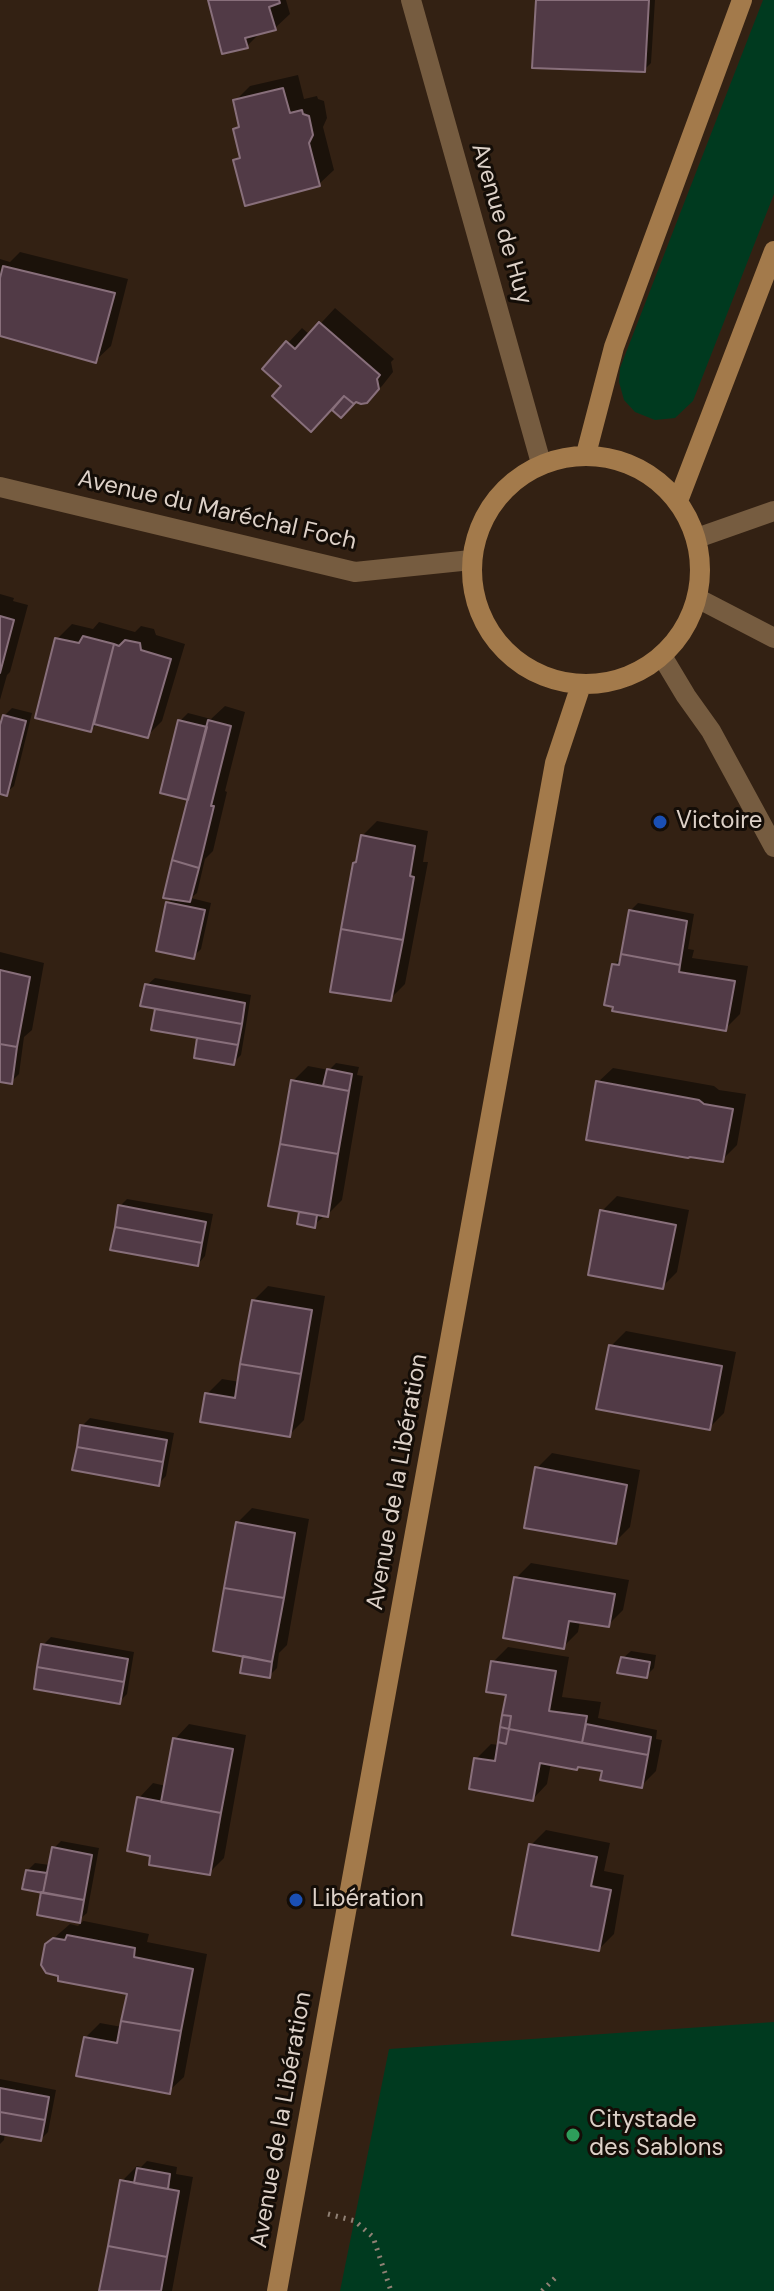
<!DOCTYPE html>
<meta charset="utf-8">
<style>
body{margin:0}
canvas{display:block;background:#332113}
</style>
<canvas width="774" height="2291"></canvas>
<script>
const context = document.querySelector('canvas').getContext('2d');
context.lineJoin = 'round';
function fillPath(path, color) {
  context.fillStyle = color;
  context.fill(path, 'evenodd');
}
function toPath(rows) {
  const path = new Path2D();
  for (const r of rows) {
    if (r.length === 3) {
      path.moveTo(r[0] + r[2], r[1]);
      path.arc(r[0], r[1], r[2], 0, 2 * Math.PI);
      continue;
    }
    path.moveTo(r[0], r[1]);
    for (let i = 2; i < r.length; i += 2) path.lineTo(r[i], r[i + 1]);
  }
  return path;
}
function stroke(path, color, width, dash) {
  context.strokeStyle = color;
  context.lineWidth = width;
  context.lineCap = dash ? 'butt' : 'round';
  context.setLineDash(dash || []);
  context.stroke(path);
}
function drawText(font, color, halo, rows, align = 'center') {
  context.font = font + ' "DM Sans",sans-serif';
  context.lineWidth = 6;
  context.setLineDash([]);
  context.textBaseline = 'middle';
  context.strokeStyle = halo;
  context.fillStyle = color;
  for (const [text, x, y, turn = 0] of rows) {
    context.save();
    context.translate(x, y);
    context.rotate((+turn || 0) * Math.PI / 180);
    context.textAlign = isNaN(turn) ? turn : align;
    if (halo) context.strokeText(text, 0, 0);
    context.fillText(text, 0, 0);
    context.restore();
  }
}
const green = toPath([
 [763,0,774,0,774,194,693,401,675,418,655,420,635,412,624,400,619,382,620,368],
 [774,2022,774,2291,340,2291,389,2049]
]);
const shadow = toPath([
 [210,0,286,0,290,14,275,28,261,32,247,46],
 [538,0,655,0,651,63,644,70],
 [298,75,304,99,317,96,318,99,324,101,327,118,323,127,334,170,319,184,235,161,241,155,235,130,241,124,235,101,250,86],
 [20,252,128,279,111,346,96,360,0,334,0,259,10,262],
 [335,308,394,359,391,362,393,372,382,386,366,401,356,400,341,416,332,408,284,386,288,343,302,328,310,335],
 [0,594,14,598,13,601,28,605,10,672,7,675,0,700],
 [99,622,135,632,141,626,154,629,156,635,185,644,162,721,147,736,98,723,91,730,57,639,72,624,93,629],
 [225,706,245,712,225,791,227,792,213,851,205,859,197,893,191,898,211,903,201,949,193,957,168,903,173,898,190,799,180,721,188,713,211,719],
 [12,708,32,713,14,786,6,793,0,792,0,733,4,716],
 [377,821,428,831,423,862,428,862,405,984,390,999,358,860,362,836],
 [638,903,694,914,688,949,694,950,692,958,748,966,740,1014,725,1029,614,965,623,956,630,911],
 [0,952,44,963,32,1030,24,1037,19,1074,11,1082,0,1080],
 [155,978,251,995,241,1055,233,1063,196,1056,199,1036,153,1029,157,1007,147,985],
 [336,1063,359,1067,357,1075,363,1076,342,1200,327,1215,323,1214,322,1218,314,1225,301,1213,303,1210,293,1081,308,1066,329,1070],
 [613,1068,714,1086,719,1090,746,1094,737,1145,722,1160,598,1082],
 [617,1196,689,1210,677,1272,662,1287,602,1211],
 [127,1199,213,1214,205,1256,198,1264,120,1206],
 [268,1286,325,1296,304,1420,289,1435,207,1394,222,1379,240,1382,253,1301],
 [626,1331,736,1352,724,1413,709,1428,611,1346],
 [90,1418,174,1433,166,1476,158,1484,82,1426],
 [552,1453,640,1470,630,1527,615,1542,537,1468],
 [252,1508,309,1519,287,1645,279,1653,277,1668,269,1676,245,1655,237,1523],
 [531,1563,629,1580,623,1610,608,1625,580,1621,578,1632,563,1647,516,1578],
 [51,1637,134,1652,127,1694,119,1702,43,1645],
 [508,1647,569,1657,562,1697,601,1702,598,1718,657,1730,656,1739,662,1740,656,1771,641,1786,604,1769,551,1763,547,1784,533,1799,476,1759,491,1744,499,1745,508,1694,493,1662],
 [631,1651,656,1655,654,1668,646,1676,623,1658],
 [189,1724,246,1735,224,1858,209,1873,153,1855,139,1798,153,1783,166,1786,175,1739],
 [546,1830,610,1843,604,1871,624,1875,614,1934,599,1949,531,1845],
 [61,1841,99,1848,87,1913,79,1920,149,1934,147,1942,207,1954,184,2077,169,2091,85,2038,100,2023,122,2027,129,1993,46,1945,70,1924,78,1926,83,1921,39,1913,43,1891,27,1871,35,1863,50,1865,54,1848],
 [0,2079,56,2090,48,2132,41,2139,5,2133,4,2140,0,2144],
 [147,2161,177,2167,176,2174,193,2177,172,2291,101,2291,122,2181,137,2166,141,2167]
]);
const building = toPath([
 [208,0,279,0,280,3,269,7,276,30,245,38,248,48,222,54,208,0],
 [536,0,649,0,645,72,532,68,536,0],
 [283,88,290,113,302,110,303,114,309,116,313,135,309,143,320,186,245,206,233,160,240,158,233,129,239,127,233,100,283,88],
 [3,266,115,293,96,363,0,336,0,278,3,266],
 [319,322,380,375,377,379,379,389,367,403,361,404,356,402,354,404,344,396,311,432,272,396,281,386,262,369,286,341,295,349,319,322],
 [344,396,354,404,341,418,332,410,344,396],
 [0,616,14,620,0,673,0,616],
 [83,636,114,644,91,732,35,718,55,638,79,643,83,636],
 [125,640,140,643,141,650,171,659,148,738,94,724,114,644,119,646,125,640],
 [3,715,26,721,7,796,0,794,0,725,3,715],
 [178,720,207,727,188,800,160,793,178,720],
 [208,720,231,726,211,806,214,806,199,868,172,860,208,720],
 [361,835,415,846,410,876,414,877,403,940,341,929,353,863,356,862,361,835],
 [172,860,199,868,190,902,163,898,172,860],
 [166,902,205,910,194,959,156,951,166,902],
 [629,910,687,921,680,965,621,954,629,910],
 [341,929,403,940,391,1001,330,992,341,929],
 [621,954,680,965,679,972,735,981,726,1031,612,1011,613,1007,604,1005,612,964,619,965,621,954],
 [0,970,30,977,17,1047,0,1044,0,970],
 [145,984,245,1003,242,1024,140,1006,145,984],
 [155,1009,242,1024,238,1045,151,1030,155,1009],
 [197,1038,238,1045,234,1065,194,1058,197,1038],
 [0,1044,17,1047,12,1084,0,1082,0,1044],
 [327,1069,352,1074,349,1091,323,1086,327,1069],
 [291,1080,349,1091,338,1154,280,1144,291,1080],
 [596,1081,699,1100,704,1104,733,1109,723,1162,690,1157,688,1158,586,1140,596,1081],
 [280,1144,338,1154,328,1217,268,1206,280,1144],
 [118,1205,206,1222,202,1243,115,1227,118,1205],
 [600,1210,676,1225,663,1289,588,1275,600,1210],
 [299,1212,317,1215,315,1228,297,1224,299,1212],
 [115,1227,202,1243,198,1266,110,1250,115,1227],
 [252,1300,312,1310,301,1374,240,1364,252,1300],
 [609,1345,722,1366,710,1430,596,1409,609,1345],
 [240,1364,301,1374,290,1437,200,1422,205,1393,235,1398,240,1364],
 [80,1425,167,1440,163,1462,77,1447,80,1425],
 [77,1447,163,1462,159,1486,72,1470,77,1447],
 [535,1467,627,1485,616,1544,524,1528,535,1467],
 [236,1522,295,1533,284,1598,224,1588,236,1522],
 [514,1577,615,1594,609,1627,569,1621,564,1649,503,1638,514,1577],
 [224,1588,284,1598,272,1662,213,1651,224,1588],
 [41,1644,128,1659,124,1682,37,1667,41,1644],
 [243,1656,272,1662,270,1678,240,1673,243,1656],
 [621,1657,650,1662,647,1678,617,1673,621,1657],
 [491,1661,556,1671,549,1711,587,1716,582,1743,509,1729,511,1716,502,1715,506,1695,486,1692,491,1661],
 [37,1667,124,1682,120,1704,34,1689,37,1667],
 [502,1715,511,1716,509,1729,500,1727,502,1715],
 [586,1724,651,1737,648,1755,582,1743,586,1724],
 [500,1727,509,1729,506,1744,498,1742,500,1727],
 [509,1729,648,1755,642,1788,600,1780,602,1771,578,1767,577,1770,540,1763,533,1801,469,1789,474,1758,495,1761,498,1742,506,1744,509,1729],
 [173,1738,233,1749,221,1813,161,1802,173,1738],
 [137,1797,221,1813,210,1875,149,1865,150,1856,127,1851,137,1797],
 [529,1844,597,1857,591,1886,611,1890,599,1951,512,1935,529,1844],
 [52,1847,92,1855,84,1900,43,1893,52,1847],
 [26,1870,47,1873,43,1893,22,1889,26,1870],
 [41,1892,84,1900,80,1923,37,1915,41,1892],
 [67,1935,135,1948,134,1957,193,1969,181,2031,121,2021,127,1994,58,1981,58,1976,46,1973,41,1965,45,1944,53,1938,65,1940,67,1935],
 [121,2021,181,2031,170,2094,76,2076,84,2037,117,2043,121,2021],
 [0,2088,49,2097,45,2120,0,2112,0,2088],
 [0,2112,45,2120,41,2141,0,2134,0,2112],
 [137,2168,170,2174,168,2189,134,2183,137,2168],
 [120,2180,179,2191,167,2257,108,2246,120,2180],
 [108,2246,167,2257,161,2291,99,2291,108,2246]
]);
const path = toPath([
 [328,2214,355,2221,373,2237,391,2291],
 [542,2291,555,2278]
]);
const lane = toPath([
 [697,538,774,511]
]);
const street = toPath([
 [411,0,541,463],
 [0,487,355,572,471,560],
 [697,598,774,638],
 [662,656,686,696,711,731,774,847]
]);
const secondary = toPath([
 [586,454,614,347,742,0],
 [586,570,114],
 [678,501,774,251],
 [277,2291,555,763,581,685]
]);
const markers = [
 [660,822,8,"#1a4fb4"],
 [296,1900,8,"#1a4fb4"],
 [573,2135,8,"#2e9e5b"]
];
const streetNames = [
 ["Avenue de Huy",501,224,74],
 ["Avenue du Maréchal Foch",217,511,13],
 ["Avenue de la Libération",398,1482,-80],
 ["Avenue de la Libération",282,2120,-80]
];
const poiNames = [
 ["Victoire",676,822],
 ["Libération",312,1900],
 ["Citystade",589,2121],
 ["des Sablons",589,2149]
];
fillPath(green, '#003a1f');
fillPath(shadow, '#0007');
fillPath(building, '#513a46');
stroke(building, '#886f7b', 2);
stroke(path, '#908175', 5, [2, 6]);
stroke(lane, '#765c40', 20);
stroke(street, '#765c40', 20);
stroke(secondary, '#a37a4b', 20);
for (const [x, y, r, color] of markers) {
  const dot = new Path2D();
  dot.arc(x, y, r, 0, 2 * Math.PI);
  context.fillStyle = color;
  context.fill(dot);
  stroke(dot, '#140d07', 3);
}
drawText('24px', '#ddd1c8', '#140d07', streetNames);
drawText('24px', '#ddd1c8', '#140d07', poiNames, 'left');
</script>
